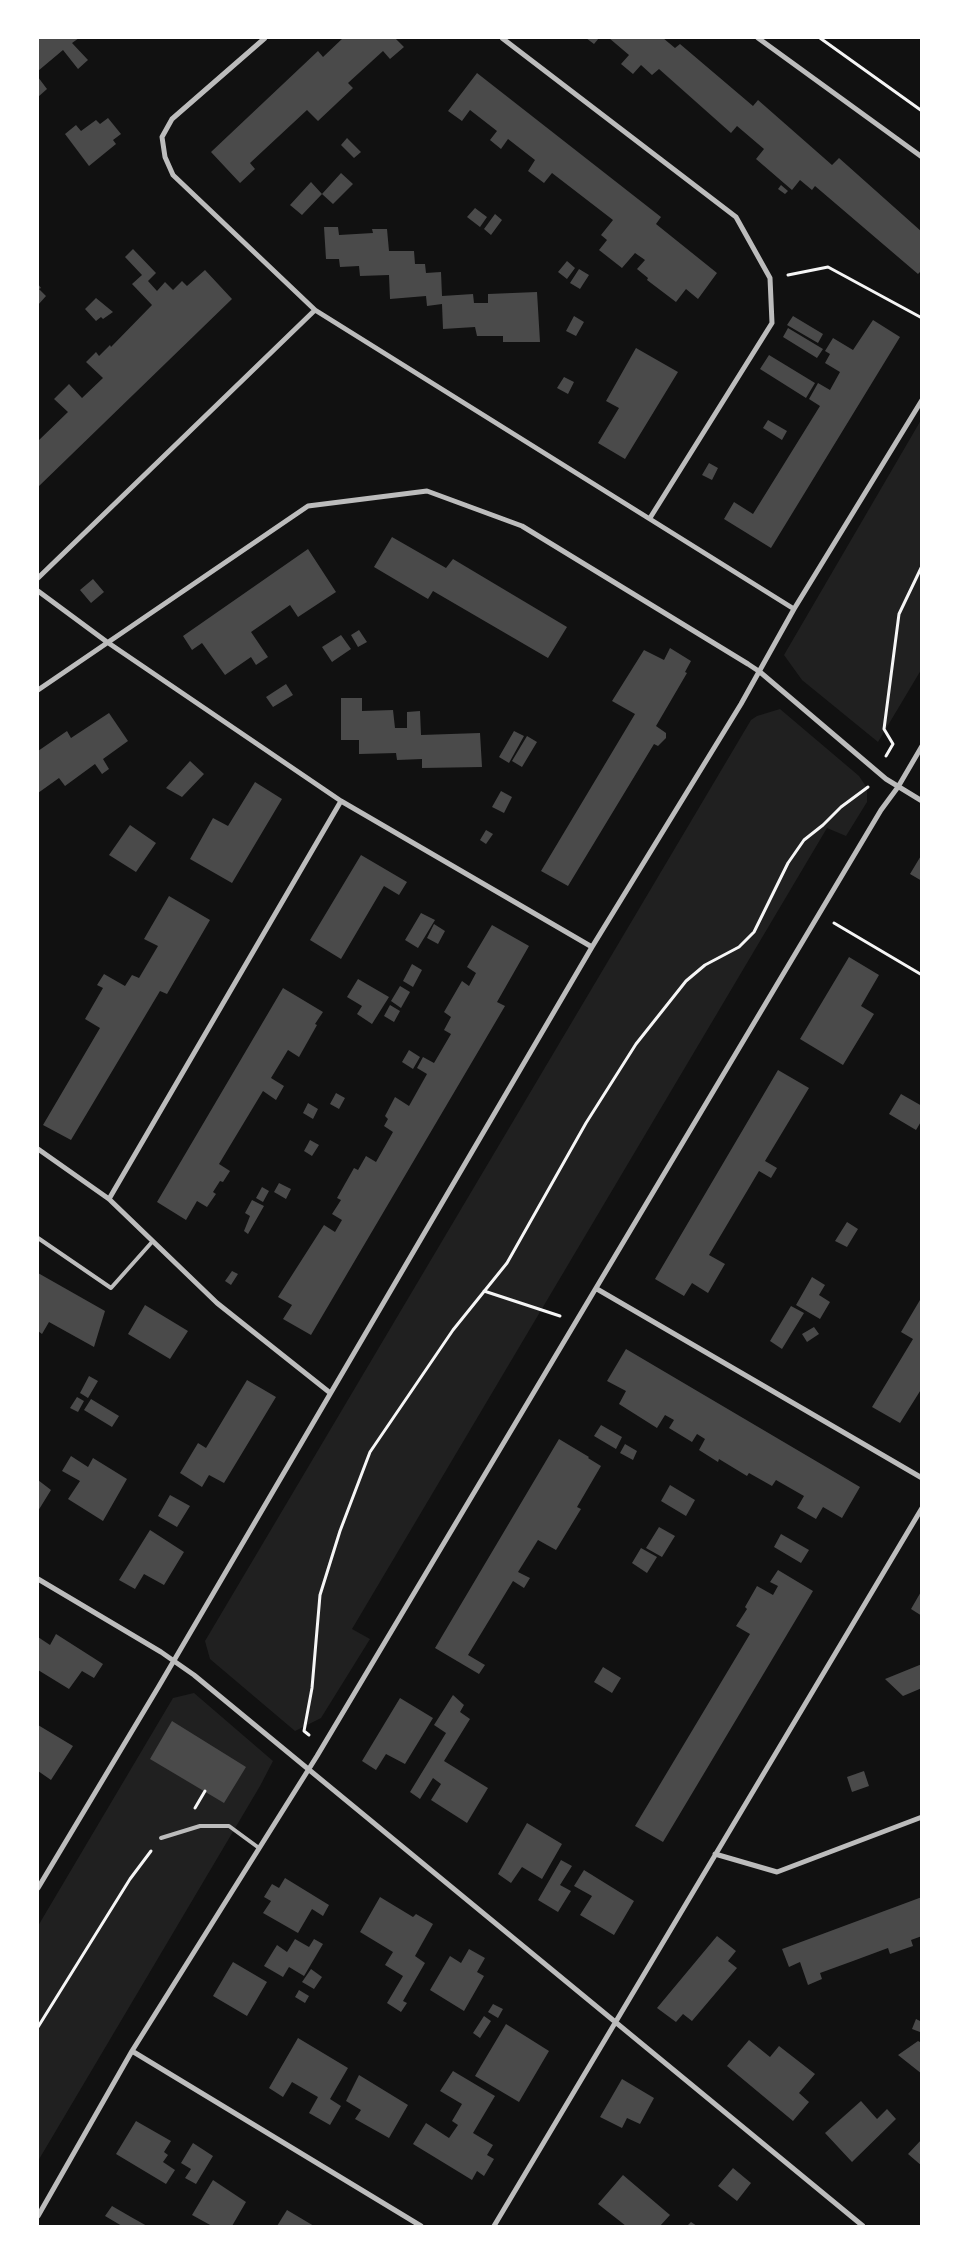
<!DOCTYPE html>
<style>
body{margin:0}
#map{position:relative;width:959px;height:2264px;overflow:hidden;background:#111;font-family:Raleway,sans-serif}
canvas{display:block}
.frame{position:absolute;inset:0;border:39px solid #fff;pointer-events:none}
</style>
<div id="map">
<canvas width="959" height="2264"></canvas>
<div class="frame"></div>
</div>
<script>
const context = document.querySelector('canvas').getContext('2d');
context.lineJoin = 'round';
function fillPath(path, color) {
  context.fillStyle = color;
  context.fill(path, 'evenodd');
}
function toPath(rows) {
  const path = new Path2D();
  for (const r of rows) {
    path.moveTo(r[0], r[1]);
    for (let i = 2; i < r.length; i += 2) path.lineTo(r[i], r[i + 1]);
  }
  return path;
}
function stroke(path, color, width, dash) {
  context.strokeStyle = color;
  context.lineWidth = width;
  context.lineCap = dash ? 'butt' : 'round';
  context.setLineDash(dash || []);
  context.stroke(path);
}
const green = toPath([
 [921,420,921,670,878,742,802,680,784,655],
 [780,709,859,776,867,788,867,802,846,836,827,828,352,1629,370,1639,321,1718,295,1731,210,1659,205,1641,751,720,757,716],
 [194,1693,273,1761,260,1786,38,2161,38,1926,173,1698]
]);
const building = toPath([
 [38,38,79,38,72,43,88,60,78,69,63,50,38,71],
 [343,38,395,38,404,47,390,59,383,51,348,83,353,88,318,121,307,110,250,163,255,169,240,183,211,152,318,51,323,57],
 [586,38,599,38,594,44],
 [609,38,663,38,675,48,680,44,753,106,758,100,832,165,839,158,922,232,922,270,918,274,815,186,812,190,800,180,792,190,756,159,764,149,737,126,731,133,659,69,652,75,641,65,633,74,621,64,629,55],
 [477,73,661,217,656,224,717,273,698,299,686,289,676,302,647,280,648,278,637,269,645,260,635,253,622,268,599,250,607,240,601,235,613,220,552,173,544,183,528,171,535,160,508,139,501,149,490,140,497,131,470,110,462,121,448,111],
 [38,77,47,89,38,97],
 [108,118,121,134,113,140,116,144,89,166,65,134,76,125,81,131,96,120,100,124],
 [347,138,361,152,354,158,341,145],
 [341,173,353,184,333,204,322,194,302,215,290,205,311,182,322,194],
 [781,185,788,191,785,194,778,189],
 [475,208,487,217,480,227,467,217],
 [495,214,502,220,491,235,484,229],
 [324,227,338,227,339,235,373,233,372,229,387,229,389,251,414,251,415,264,425,264,426,273,441,272,442,296,473,294,474,303,488,303,488,294,537,292,540,342,503,342,503,336,477,336,475,327,443,329,442,304,427,306,426,296,390,299,389,275,360,276,359,266,340,267,339,259,326,259],
 [133,249,156,273,148,281,157,291,165,282,173,290,182,281,187,286,205,270,232,299,38,487,38,441,68,412,54,399,69,384,82,398,103,378,86,362,96,352,99,356,110,345,111,347,152,305,132,284,142,275,125,257],
 [567,261,575,268,567,279,558,272],
 [579,269,589,275,580,289,570,283],
 [38,284,41,288,39,289,46,296,38,305],
 [96,298,113,312,103,319,101,317,96,321,85,309],
 [574,316,584,322,576,336,566,331],
 [793,316,823,334,818,343,787,325],
 [873,320,900,337,771,548,724,519,734,502,753,514,820,406,809,399,818,383,830,390,840,372,825,363,830,354,825,351,833,338,853,350],
 [788,328,823,349,817,358,783,337],
 [636,348,678,372,625,459,598,443,619,408,606,401],
 [769,355,815,383,806,398,760,369],
 [564,377,574,382,568,394,557,388],
 [768,420,787,431,782,440,763,428],
 [709,463,718,468,712,480,702,475],
 [392,537,446,568,453,559,567,627,548,658,433,591,428,599,374,567],
 [308,549,336,592,298,617,290,605,251,632,268,657,256,665,251,657,225,675,202,643,192,650,183,636],
 [93,579,104,592,91,603,80,590],
 [359,630,367,642,358,647,351,635],
 [341,635,351,649,332,662,322,647],
 [670,648,691,661,685,672,687,673,656,726,666,733,666,738,658,746,654,744,568,886,541,871,635,714,612,701,644,650,664,660],
 [286,684,293,695,273,707,266,697],
 [341,698,362,698,362,711,393,710,395,728,407,728,407,712,420,711,421,735,480,733,482,767,422,768,422,759,397,760,396,753,359,754,359,740,341,740],
 [109,713,128,741,103,759,109,769,102,774,95,764,65,786,59,778,38,793,38,751,67,731,71,738],
 [514,731,524,736,509,763,499,757],
 [527,736,537,742,522,767,512,761],
 [190,761,204,774,182,797,166,788],
 [255,782,282,799,232,883,190,859,213,818,228,826],
 [501,791,512,797,504,813,492,807],
 [130,825,156,843,136,872,109,855],
 [486,830,493,834,486,844,480,840],
 [922,854,922,881,910,874],
 [361,855,407,882,399,895,384,886,341,959,310,940],
 [169,896,210,920,167,994,160,991,71,1140,43,1125,100,1028,85,1019,103,988,97,985,104,974,125,986,132,975,139,978,158,946,144,939],
 [421,913,435,920,418,948,405,940],
 [434,924,445,931,438,944,427,938],
 [492,925,529,946,497,1002,505,1006,311,1335,283,1319,292,1305,278,1297,324,1225,335,1232,342,1220,332,1214,341,1200,337,1198,354,1168,358,1170,366,1156,376,1162,393,1132,384,1126,388,1119,385,1116,395,1097,409,1106,427,1074,417,1068,423,1057,434,1063,451,1034,444,1030,451,1017,444,1012,462,981,469,986,476,973,467,967],
 [849,957,879,975,861,1006,874,1014,843,1065,800,1039],
 [412,964,422,970,413,987,403,981],
 [358,979,389,997,372,1024,357,1014,362,1006,347,997],
 [400,986,410,992,401,1008,391,1001],
 [283,988,323,1012,315,1024,317,1025,299,1057,288,1050,271,1078,284,1086,276,1100,263,1091,219,1164,230,1171,223,1182,220,1181,213,1192,216,1194,207,1207,197,1201,186,1220,157,1202],
 [390,1005,400,1011,394,1022,384,1016],
 [409,1050,420,1057,413,1069,402,1062],
 [778,1070,809,1088,765,1161,777,1168,771,1178,759,1171,709,1255,725,1264,708,1293,692,1283,684,1296,655,1279],
 [336,1093,345,1098,339,1109,330,1104],
 [901,1094,922,1106,922,1120,916,1130,889,1114],
 [308,1103,318,1109,313,1119,303,1113],
 [310,1140,319,1145,312,1156,304,1151],
 [279,1183,291,1189,286,1199,274,1192],
 [262,1187,269,1191,263,1202,256,1198],
 [252,1200,264,1206,248,1234,244,1231,250,1216,245,1213],
 [847,1222,858,1229,847,1247,835,1241],
 [232,1271,238,1274,231,1285,225,1281],
 [38,1273,105,1311,94,1347,49,1322,42,1334,38,1331],
 [812,1277,825,1285,819,1295,830,1302,820,1319,796,1305],
 [920,1300,922,1388,900,1423,872,1407,913,1339,901,1332],
 [145,1305,188,1331,170,1359,128,1334],
 [791,1306,804,1313,782,1349,770,1341],
 [814,1327,819,1334,807,1342,802,1334],
 [626,1349,860,1487,842,1518,823,1507,816,1519,797,1508,804,1496,776,1480,772,1486,749,1473,747,1476,719,1459,718,1462,699,1450,705,1439,697,1434,692,1442,669,1428,674,1420,665,1415,657,1428,619,1404,626,1391,607,1381],
 [89,1376,98,1381,88,1398,80,1393],
 [247,1380,276,1397,224,1483,209,1475,202,1487,180,1473,198,1443,206,1448],
 [77,1397,84,1401,78,1412,70,1408],
 [91,1399,119,1416,112,1427,84,1410],
 [601,1425,622,1437,616,1449,594,1436],
 [559,1439,589,1457,588,1458,601,1466,577,1507,581,1509,556,1550,538,1540,518,1572,530,1578,524,1588,513,1581,468,1655,485,1665,479,1674,435,1648],
 [625,1444,637,1451,633,1460,620,1453],
 [71,1456,88,1467,93,1458,127,1479,103,1521,68,1499,80,1481,62,1471],
 [38,1480,51,1490,38,1511],
 [670,1485,695,1500,686,1516,661,1501],
 [170,1495,190,1506,177,1527,158,1516],
 [659,1527,675,1536,662,1557,646,1548],
 [150,1530,184,1552,164,1585,144,1574,135,1589,119,1580],
 [781,1534,809,1550,801,1563,774,1547],
 [641,1548,657,1557,647,1573,632,1563],
 [778,1570,813,1591,663,1842,635,1826,750,1634,736,1626,747,1609,745,1607,757,1586,773,1595,778,1586,770,1582],
 [922,1590,922,1616,911,1609],
 [56,1634,103,1664,94,1678,82,1671,69,1689,38,1670,38,1637,50,1645],
 [922,1664,922,1688,903,1696,885,1679],
 [603,1667,621,1678,612,1693,594,1682],
 [453,1695,464,1705,460,1712,470,1719,444,1761,488,1788,467,1823,431,1800,441,1784,433,1778,420,1799,410,1792,446,1733,434,1725],
 [400,1698,433,1718,405,1764,386,1754,376,1770,362,1761],
 [172,1721,246,1767,224,1803,150,1759],
 [38,1725,73,1746,51,1780,38,1771],
 [864,1771,869,1786,852,1792,847,1777],
 [527,1823,562,1844,542,1879,522,1867,511,1883,498,1874],
 [561,1860,572,1866,560,1885,571,1891,558,1912,538,1900],
 [584,1870,634,1901,614,1935,580,1915,592,1896,574,1886],
 [285,1878,329,1905,323,1916,312,1909,298,1933,263,1913,271,1901,264,1897,272,1884,279,1888],
 [380,1897,413,1917,416,1914,433,1924,415,1956,425,1963,403,2001,407,2003,401,2012,387,2003,403,1976,385,1965,393,1952,360,1932],
 [922,1897,922,1936,911,1940,913,1946,890,1954,888,1948,853,1961,820,1973,822,1979,808,1985,800,1962,789,1967,782,1949],
 [717,1936,736,1951,728,1961,737,1968,692,2021,683,2014,676,2022,657,2008],
 [295,1939,309,1947,314,1939,323,1944,304,1976,289,1967,283,1977,264,1966,277,1945,287,1952],
 [469,1949,485,1958,477,1972,484,1976,464,2011,430,1990,450,1956,461,1963],
 [233,1962,267,1982,247,2016,213,1996],
 [311,1969,322,1977,314,1989,302,1982],
 [299,1990,309,1996,305,2003,295,1997],
 [493,2004,503,2009,498,2018,488,2012],
 [484,2016,491,2021,480,2038,473,2033],
 [916,2019,922,2022,920,2032,912,2029],
 [506,2024,549,2051,519,2102,475,2076],
 [298,2038,348,2068,330,2099,341,2106,330,2125,309,2113,318,2097,292,2082,283,2097,269,2088],
 [749,2040,770,2057,779,2046,815,2074,799,2093,809,2102,793,2121,727,2066],
 [918,2041,922,2043,922,2074,898,2055],
 [453,2071,495,2096,473,2133,493,2145,487,2155,494,2159,484,2176,477,2171,472,2180,413,2144,426,2123,449,2138,458,2125,452,2121,462,2104,440,2091],
 [359,2075,408,2105,389,2138,355,2119,361,2110,346,2101],
 [622,2079,654,2098,640,2124,627,2118,622,2128,600,2117],
 [861,2101,877,2119,887,2109,896,2119,852,2162,825,2133],
 [136,2121,171,2141,164,2152,168,2155,163,2162,175,2170,166,2184,116,2154],
 [922,2139,922,2166,908,2154],
 [193,2143,213,2156,196,2184,185,2178,191,2169,181,2163],
 [733,2168,751,2183,737,2201,718,2186],
 [623,2175,670,2215,660,2226,626,2226,598,2204],
 [213,2180,246,2202,232,2226,212,2226,192,2215],
 [112,2206,131,2217,147,2226,122,2226,105,2216],
 [287,2210,314,2226,277,2226],
 [691,2222,697,2226,687,2226]
]);
const path = toPath([
 [820,38,922,111],
 [788,275,828,267,922,318],
 [886,756,893,744,884,729,899,614,922,566],
 [834,923,922,975],
 [484,1291,560,1316],
 [309,1735,304,1731,312,1688,320,1595,340,1531,370,1452,453,1330,507,1263,586,1123,636,1044,686,981,705,965,739,947,754,932,788,863,804,840,823,825,841,807,868,787],
 [195,1808,205,1791],
 [38,2027,130,1879,151,1851]
]);
const service = toPath([
 [38,1238,111,1288,152,1242],
 [161,1838,200,1826,229,1826,259,1848]
]);
const minor = toPath([
 [265,38,172,119,162,137,165,157,173,175,315,310],
 [502,38,736,217,770,278,772,323,650,518],
 [758,38,922,157],
 [38,578,315,310,794,609],
 [38,591,107,642,341,801,592,947],
 [38,690,308,506,427,491,522,526,748,664,760,672,886,779,922,801],
 [38,1149,109,1199,217,1303,329,1392],
 [109,1199,341,801],
 [597,1289,922,1478],
 [38,1579,161,1652,194,1675,863,2226],
 [715,1854,777,1872,922,1817],
 [38,1888,159,1686,592,947,741,704,794,609,922,400],
 [132,2051,421,2226],
 [38,2216,132,2051,317,1756,881,810,898,787,922,746],
 [494,2226,922,1508]
]);
fillPath(green, '#202020');
fillPath(building, '#4a4a4a');
stroke(path, '#f5f5f5', 3);
stroke(service, '#bcbcbc', 4);
stroke(minor, '#bcbcbc', 5);
</script>
